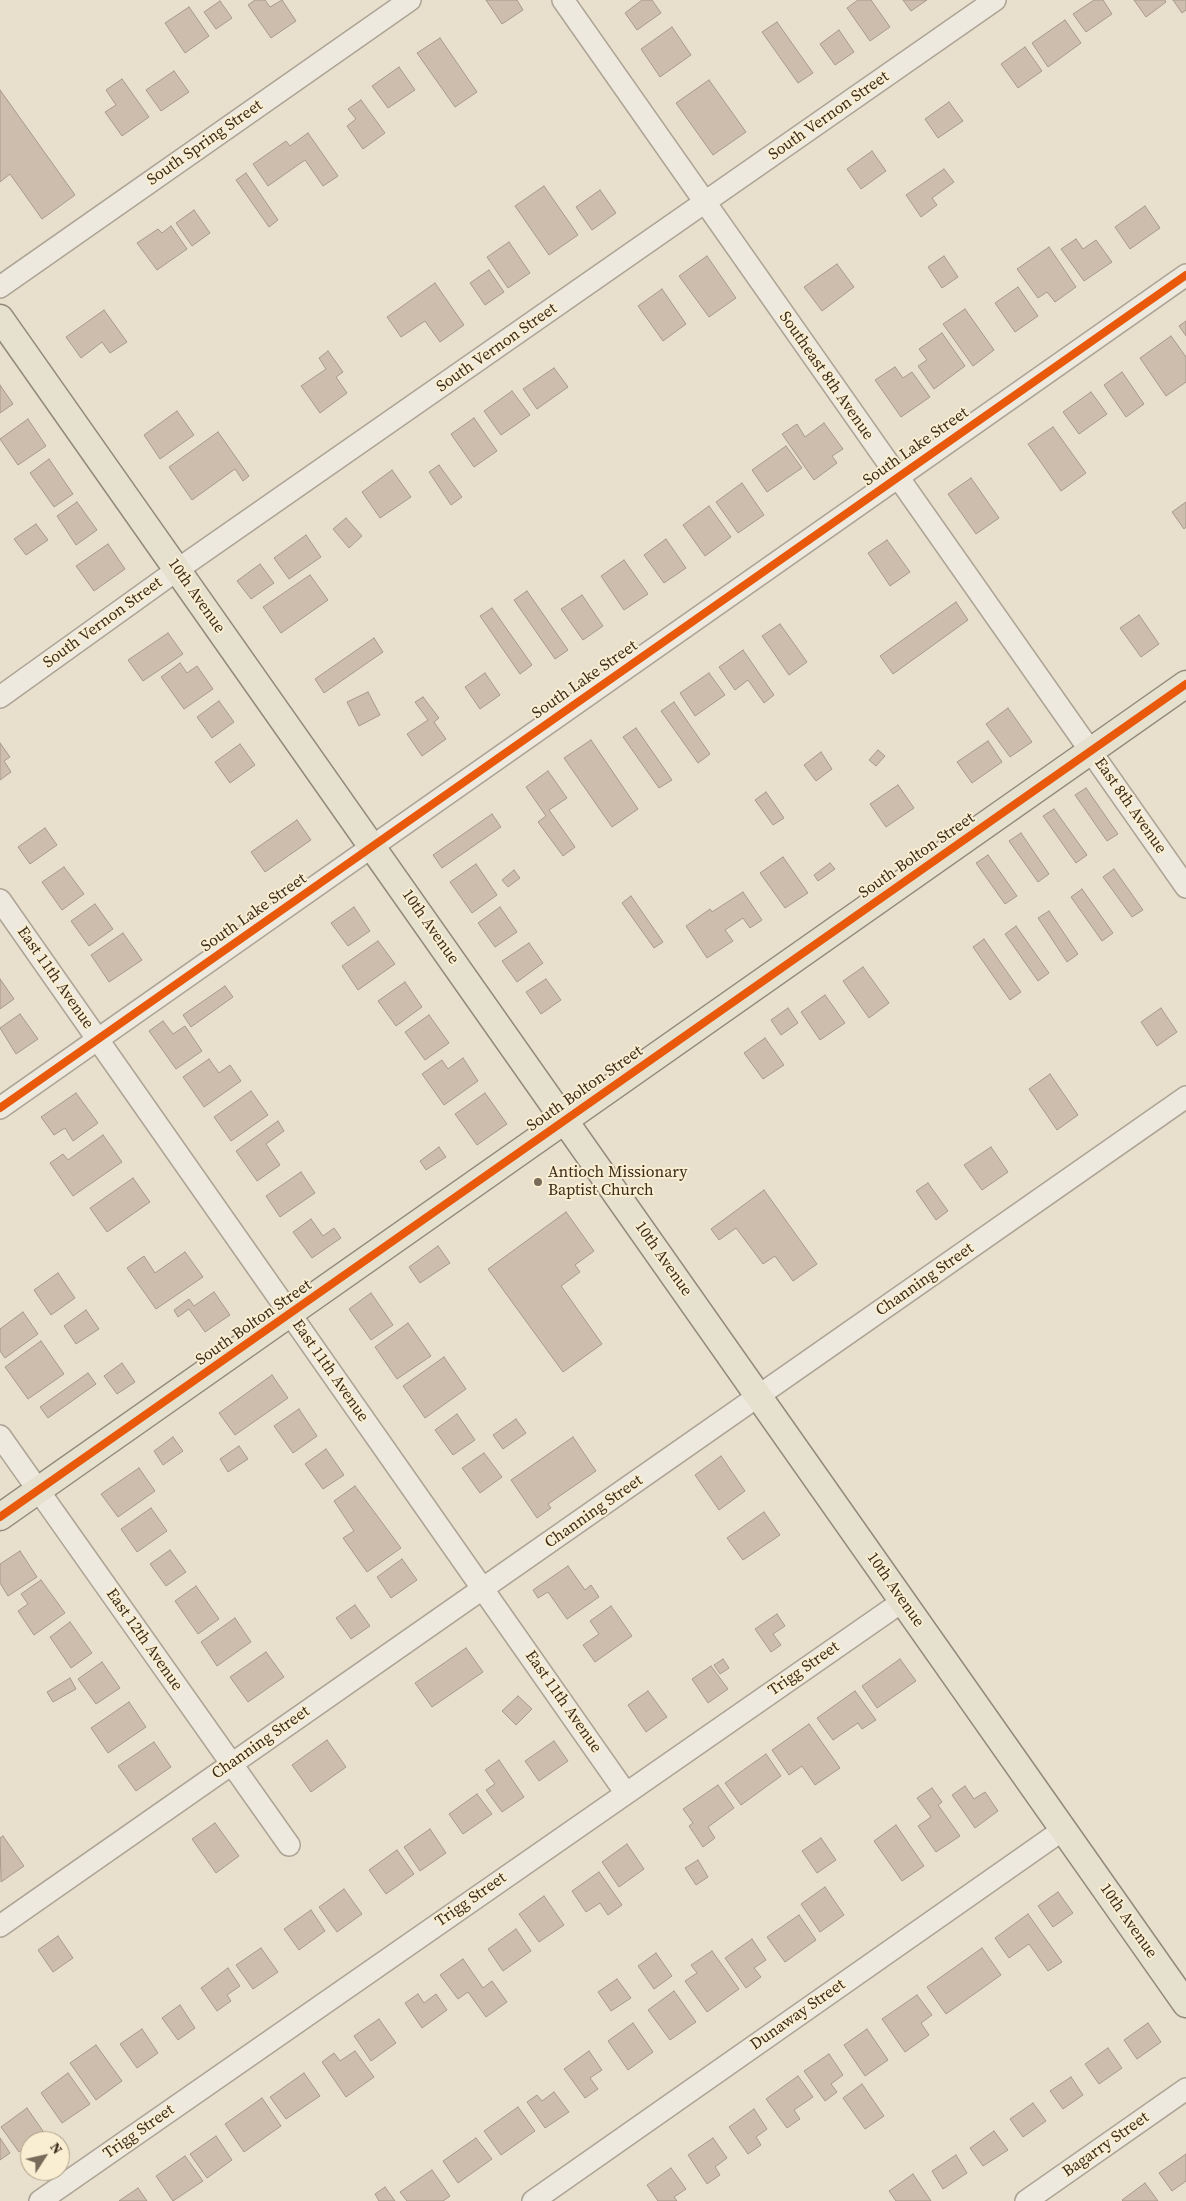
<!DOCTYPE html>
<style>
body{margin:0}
#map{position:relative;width:1186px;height:2201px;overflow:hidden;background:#e8dfcc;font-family:"Source Serif 4",serif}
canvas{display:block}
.north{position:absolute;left:20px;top:2131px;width:50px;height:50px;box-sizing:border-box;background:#f9eed1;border:1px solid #ada089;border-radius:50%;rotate:55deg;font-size:14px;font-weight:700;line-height:20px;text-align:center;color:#3c2c1c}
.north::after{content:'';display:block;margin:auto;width:18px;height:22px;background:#786b5a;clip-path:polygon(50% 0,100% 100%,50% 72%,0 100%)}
</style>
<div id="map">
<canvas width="1186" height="2201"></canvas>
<div class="north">N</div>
</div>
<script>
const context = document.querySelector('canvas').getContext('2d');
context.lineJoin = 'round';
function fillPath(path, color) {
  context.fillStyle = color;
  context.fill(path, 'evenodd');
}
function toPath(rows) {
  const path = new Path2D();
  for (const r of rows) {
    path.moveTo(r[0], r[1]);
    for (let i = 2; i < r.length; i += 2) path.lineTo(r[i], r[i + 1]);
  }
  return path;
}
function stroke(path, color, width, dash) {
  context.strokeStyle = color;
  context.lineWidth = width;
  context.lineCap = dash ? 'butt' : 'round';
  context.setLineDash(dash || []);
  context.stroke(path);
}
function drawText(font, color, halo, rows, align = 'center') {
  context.font = font + ' "Source Serif 4",serif';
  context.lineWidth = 4;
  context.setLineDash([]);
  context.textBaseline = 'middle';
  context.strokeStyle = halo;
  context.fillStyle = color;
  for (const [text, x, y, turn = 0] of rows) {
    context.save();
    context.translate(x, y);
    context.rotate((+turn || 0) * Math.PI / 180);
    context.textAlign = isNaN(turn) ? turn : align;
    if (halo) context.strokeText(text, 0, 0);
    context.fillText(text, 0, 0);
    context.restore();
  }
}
const building = toPath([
 [255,0,265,0,270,7,282,0,296,21,271,38,248,5,255,0],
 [486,0,517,0,523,10,502,24,486,0],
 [642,0,652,0,661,13,637,30,625,13,642,0],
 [858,0,871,0,890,27,870,41,847,8,858,0],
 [903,0,927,0,911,11,903,0],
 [1094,0,1103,0,1112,14,1086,32,1073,14,1094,0],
 [1134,0,1165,0,1166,2,1146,17,1134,0],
 [1173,0,1186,0,1186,10,1182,13,1173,0],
 [220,1,232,18,216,29,204,12,220,1],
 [189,7,209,36,185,53,165,23,189,7],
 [1065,20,1081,43,1048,67,1032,43,1065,20],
 [777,22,813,73,798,83,762,32,777,22],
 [672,27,691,55,660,77,641,49,672,27],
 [839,30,854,52,835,65,820,44,839,30],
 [440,38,477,92,455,107,417,53,440,38],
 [1025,47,1042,71,1018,88,1001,64,1025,47],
 [399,67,415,90,388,108,372,86,399,67],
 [174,71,189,92,161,111,146,90,174,71],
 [122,79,149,117,122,136,105,112,116,105,106,90,122,79],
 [709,80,746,132,713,155,676,103,709,80],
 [0,90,75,195,42,219,10,174,0,182,0,90],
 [361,100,385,133,363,149,347,126,356,119,348,109,361,100],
 [949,102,963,121,938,138,925,119,949,102],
 [308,133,338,176,323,186,305,160,268,186,253,164,286,141,290,146,308,133],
 [872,151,886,171,861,189,847,169,872,151],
 [944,169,954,182,932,198,937,205,921,217,906,195,944,169],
 [246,173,278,220,269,227,236,180,246,173],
 [544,186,578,235,549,255,515,206,544,186],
 [600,190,616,213,592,230,576,207,600,190],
 [1145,206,1160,228,1130,249,1115,227,1145,206],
 [194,210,210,233,192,246,176,223,194,210],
 [171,226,187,249,157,270,137,243,158,229,162,233,171,226],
 [1076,239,1083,249,1096,240,1112,262,1084,281,1061,249,1076,239],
 [509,242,530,273,508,288,487,257,509,242],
 [1049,247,1076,287,1055,302,1047,292,1038,298,1017,269,1049,247],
 [707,256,736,298,709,317,679,276,707,256],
 [944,256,958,277,942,288,928,267,944,256],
 [837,264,854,287,822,311,804,287,837,264],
 [489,270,504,292,485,305,470,283,489,270],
 [435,283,464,325,440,342,425,321,401,337,387,317,435,283],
 [1018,287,1038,316,1015,332,995,303,1018,287],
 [662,289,686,324,663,341,638,306,662,289],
 [965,309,994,350,973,366,943,324,965,309],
 [104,310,127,342,110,353,102,342,81,358,66,337,104,310],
 [1186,321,1186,336,1179,326,1186,321],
 [942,333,965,366,934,389,918,366,927,360,919,349,942,333],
 [1171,336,1186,357,1186,382,1166,396,1140,358,1171,336],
 [328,351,343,372,336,377,347,393,320,413,301,386,326,369,319,358,328,351],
 [895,367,903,378,912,372,930,397,901,417,875,380,895,367],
 [554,368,568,387,537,409,523,389,554,368],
 [1122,372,1144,404,1126,417,1104,385,1122,372],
 [0,385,13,404,0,413,0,385],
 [512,391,530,415,501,435,484,411,512,391],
 [1091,392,1107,414,1079,434,1063,412,1091,392],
 [177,411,194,435,160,459,144,435,177,411],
 [474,418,497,451,474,467,451,434,474,418],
 [28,419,46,446,18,465,0,439,28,419],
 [824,423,843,449,832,456,837,463,814,480,782,434,797,424,805,437,824,423],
 [1053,427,1086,473,1061,491,1028,444,1053,427],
 [218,432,249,476,243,481,235,469,192,500,169,467,218,432],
 [786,446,802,468,767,492,752,470,786,446],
 [49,459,73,494,54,507,30,473,49,459],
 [439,465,462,497,451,505,429,472,439,465],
 [392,470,411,497,380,518,362,492,392,470],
 [971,478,999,518,976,534,948,494,971,478],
 [742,483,764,515,738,533,716,502,742,483],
 [77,502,97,530,76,545,57,516,77,502],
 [1186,502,1186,527,1184,529,1172,512,1186,502],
 [709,506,731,537,705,556,683,525,709,506],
 [346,518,362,536,349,548,333,529,346,518],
 [36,524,48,540,26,555,14,539,36,524],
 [306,535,321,557,289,579,274,558,306,535],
 [666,539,686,568,664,583,644,555,666,539],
 [887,540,910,572,890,586,868,553,887,540],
 [108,544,125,569,94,591,76,566,108,544],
 [624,560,648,594,624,610,601,576,624,560],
 [260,564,274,583,251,599,237,581,260,564],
 [310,575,328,600,281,633,263,607,310,575],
 [527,591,568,650,555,659,514,600,527,591],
 [582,595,603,626,583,640,561,609,582,595],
 [956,602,968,620,893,674,880,656,956,602],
 [492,608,532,665,520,674,480,616,492,608],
 [1139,615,1159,644,1141,657,1120,628,1139,615],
 [780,624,807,662,789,675,762,636,780,624],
 [168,633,183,654,143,681,128,660,168,633],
 [374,638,383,652,324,693,315,679,374,638],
 [743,650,774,695,764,703,748,680,735,690,719,667,743,650],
 [180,663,187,673,197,666,213,689,184,709,161,677,180,663],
 [485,673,500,695,480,709,465,687,485,673],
 [709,673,725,695,695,716,680,693,709,673],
 [368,692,380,715,359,726,347,702,368,692],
 [423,697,439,718,434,722,446,739,422,756,407,734,428,720,415,702,423,697],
 [219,701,234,722,212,738,197,717,219,701],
 [674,702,710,754,698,763,661,711,674,702],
 [1008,708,1032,742,1010,757,986,724,1008,708],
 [636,728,672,780,659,788,623,737,636,728],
 [591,740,638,809,612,827,564,758,591,740],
 [988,741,1002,762,972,783,957,762,988,741],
 [0,743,10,757,4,761,11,772,0,780,0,743],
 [240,744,255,765,230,783,215,762,240,744],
 [878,750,885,756,876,766,869,760,878,750],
 [821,752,832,769,816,781,804,765,821,752],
 [548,771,567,798,549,810,575,847,563,856,538,822,546,816,526,787,548,771],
 [898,785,914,808,886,827,870,804,898,785],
 [1086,788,1118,834,1107,841,1075,795,1086,788],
 [766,792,784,818,773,825,755,800,766,792],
 [1054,809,1087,855,1076,863,1043,816,1054,809],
 [492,814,501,827,442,868,433,855,492,814],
 [297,820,311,840,265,872,251,852,297,820],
 [45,828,57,845,30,864,18,847,45,828],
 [1021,833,1049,874,1038,882,1009,841,1021,833],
 [988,855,1017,896,1005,904,976,863,988,855],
 [783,857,808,893,785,908,760,873,783,857],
 [830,863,835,869,818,881,814,875,830,863],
 [476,864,497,895,472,913,450,882,476,864],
 [64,867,84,894,62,910,42,882,64,867],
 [1114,869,1143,910,1132,917,1103,877,1114,869],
 [514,870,520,878,508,887,502,880,514,870],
 [1082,889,1113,933,1102,941,1071,897,1082,889],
 [743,892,762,920,750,928,743,918,725,930,733,941,707,958,686,926,710,909,712,912,743,892],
 [631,896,663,942,654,948,622,903,631,896],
 [95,904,113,929,89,946,71,921,95,904],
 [354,907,370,931,348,946,331,923,354,907],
 [500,907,517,932,495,947,478,923,500,907],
 [1049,911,1078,954,1067,962,1038,918,1049,911],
 [1016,926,1049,973,1038,981,1005,934,1016,926],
 [123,933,142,960,109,982,91,955,123,933],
 [984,939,1021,992,1010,1000,973,947,984,939],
 [378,941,395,964,358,990,342,966,378,941],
 [529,943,543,963,517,982,502,961,529,943],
 [863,967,889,1003,869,1018,843,981,863,967],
 [0,979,14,999,0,1009,0,979],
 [546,979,561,1000,541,1014,526,992,546,979],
 [405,982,422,1007,396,1026,378,1001,405,982],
 [225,986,233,997,191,1027,183,1015,225,986],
 [825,995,845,1023,820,1040,801,1012,825,995],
 [788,1008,798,1023,781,1035,771,1020,788,1008],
 [1161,1008,1177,1032,1157,1046,1141,1022,1161,1008],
 [20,1014,38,1039,16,1054,0,1028,20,1014],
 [429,1015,449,1043,425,1060,405,1032,429,1015],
 [163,1021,173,1034,185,1026,202,1051,176,1069,149,1031,163,1021],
 [765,1038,784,1065,763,1079,744,1053,765,1038],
 [463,1058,478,1081,444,1105,422,1074,442,1060,448,1069,463,1058],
 [209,1059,219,1073,230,1065,241,1081,204,1107,183,1077,209,1059],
 [1050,1074,1078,1115,1057,1130,1029,1089,1050,1074],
 [251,1091,268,1115,231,1141,214,1117,251,1091],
 [76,1093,98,1123,73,1141,65,1128,54,1135,41,1117,76,1093],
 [485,1093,507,1124,477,1145,455,1114,485,1093],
 [278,1121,284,1131,266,1144,280,1165,257,1181,236,1151,278,1121],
 [103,1135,122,1162,73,1196,50,1163,63,1154,68,1160,103,1135],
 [439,1147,446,1157,426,1170,420,1161,439,1147],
 [991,1147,1008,1172,982,1190,964,1165,991,1147],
 [301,1172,315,1193,280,1217,266,1196,301,1172],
 [133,1178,150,1202,107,1232,90,1208,133,1178],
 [928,1183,948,1211,936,1220,916,1191,928,1183],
 [764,1190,817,1264,793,1281,775,1256,763,1264,736,1228,719,1240,711,1229,764,1190],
 [566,1212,594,1251,575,1265,580,1272,561,1286,602,1344,563,1372,488,1269,566,1212],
 [311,1219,323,1236,334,1228,341,1238,312,1258,293,1232,311,1219],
 [438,1246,450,1263,420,1283,409,1267,438,1246],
 [185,1252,203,1277,156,1309,127,1268,144,1256,155,1273,185,1252],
 [58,1273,75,1298,51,1315,34,1290,58,1273],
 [214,1292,230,1315,205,1332,189,1309,178,1317,174,1310,189,1299,194,1306,214,1292],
 [371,1293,393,1325,371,1340,349,1309,371,1293],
 [86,1310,99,1329,76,1344,64,1326,86,1310],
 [23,1312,38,1334,5,1358,0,1351,0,1329,23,1312],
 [408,1323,431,1356,397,1379,375,1347,408,1323],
 [41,1341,64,1374,28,1399,5,1367,41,1341],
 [444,1357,466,1389,425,1418,403,1386,444,1357],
 [122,1363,135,1382,117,1394,104,1376,122,1363],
 [88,1373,96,1384,48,1418,40,1407,88,1373],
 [272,1375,288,1398,235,1435,219,1413,272,1375],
 [299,1409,317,1436,293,1453,274,1426,299,1409],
 [457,1414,475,1440,453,1455,435,1430,457,1414],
 [516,1419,526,1433,503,1449,493,1435,516,1419],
 [173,1437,183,1451,163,1465,154,1451,173,1437],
 [573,1437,596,1471,548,1504,551,1508,537,1518,511,1480,573,1437],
 [239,1446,248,1459,228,1472,220,1459,239,1446],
 [326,1449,344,1475,323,1489,305,1464,326,1449],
 [484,1453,502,1477,480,1493,462,1468,484,1453],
 [721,1456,745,1491,719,1510,695,1475,721,1456],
 [139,1468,155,1491,118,1517,101,1494,139,1468],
 [355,1486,401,1548,367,1572,343,1538,354,1531,334,1501,355,1486],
 [151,1508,167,1531,137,1552,121,1529,151,1508],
 [764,1512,780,1535,743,1560,727,1538,764,1512],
 [170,1550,186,1572,166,1586,150,1564,170,1550],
 [20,1551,37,1577,8,1596,0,1583,0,1564,20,1551],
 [402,1559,417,1580,391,1598,377,1577,402,1559],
 [568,1566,585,1590,591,1585,599,1597,567,1619,548,1592,538,1598,533,1590,568,1566],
 [41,1580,65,1613,34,1635,18,1611,28,1604,21,1594,41,1580],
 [196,1586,219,1619,198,1634,175,1601,196,1586],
 [355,1605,370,1626,351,1639,336,1618,355,1605],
 [611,1606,632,1636,595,1662,583,1645,599,1634,590,1621,611,1606],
 [777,1614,785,1626,773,1634,781,1645,771,1652,755,1629,777,1614],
 [235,1618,251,1642,217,1666,201,1642,235,1618],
 [70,1622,92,1653,71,1668,50,1637,70,1622],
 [466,1648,483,1672,432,1707,415,1683,466,1648],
 [266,1652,284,1677,248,1702,230,1677,266,1652],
 [723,1659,729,1668,720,1674,714,1665,723,1659],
 [900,1659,916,1681,877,1708,862,1686,900,1659],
 [102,1662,120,1688,96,1704,78,1679,102,1662],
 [711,1666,728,1689,708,1703,692,1679,711,1666],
 [70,1678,76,1689,53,1702,47,1692,70,1678],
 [648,1691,667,1717,646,1732,628,1705,648,1691],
 [855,1691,876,1720,862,1729,858,1723,833,1740,817,1718,855,1691],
 [518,1696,532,1709,516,1725,502,1711,518,1696],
 [129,1702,146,1727,108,1753,91,1728,129,1702],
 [809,1724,840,1768,815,1785,802,1766,789,1775,772,1750,809,1724],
 [327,1740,346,1767,311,1792,292,1765,327,1740],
 [554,1741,568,1761,539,1781,525,1761,554,1741],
 [154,1742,171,1767,136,1791,118,1766,154,1742],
 [766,1754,781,1776,741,1805,725,1783,766,1754],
 [499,1760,524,1797,502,1812,486,1790,495,1784,485,1770,499,1760],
 [718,1785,734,1808,708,1827,715,1838,703,1847,689,1826,693,1823,683,1809,718,1785],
 [965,1786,974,1799,985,1792,998,1811,975,1828,952,1795,965,1786],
 [932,1788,942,1802,938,1805,960,1836,936,1852,918,1826,931,1817,917,1798,932,1788],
 [477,1794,492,1814,463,1834,449,1814,477,1794],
 [215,1823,239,1856,216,1873,192,1839,215,1823],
 [896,1825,924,1866,902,1881,874,1841,896,1825],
 [430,1829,446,1853,420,1871,404,1847,430,1829],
 [3,1836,24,1866,1,1882,0,1838,3,1836],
 [821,1838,836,1860,817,1873,802,1851,821,1838],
 [627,1844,644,1869,619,1887,602,1862,627,1844],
 [397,1850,414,1874,386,1894,369,1870,397,1850],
 [698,1860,708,1877,696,1885,685,1868,698,1860],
 [599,1872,622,1905,608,1915,600,1903,586,1912,572,1891,599,1872],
 [825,1887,844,1915,820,1932,801,1904,825,1887],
 [344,1889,362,1914,337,1932,319,1907,344,1889],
 [1058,1892,1073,1913,1053,1927,1038,1906,1058,1892],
 [544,1896,564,1925,539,1942,519,1914,544,1896],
 [311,1910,325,1931,299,1950,284,1929,311,1910],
 [1028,1914,1062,1962,1048,1971,1029,1944,1009,1958,995,1938,1028,1914],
 [799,1915,816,1940,785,1962,767,1937,799,1915],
 [516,1929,531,1951,503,1971,488,1949,516,1929],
 [58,1936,73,1958,53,1972,38,1950,58,1936],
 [752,1939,766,1960,754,1968,761,1977,746,1988,725,1958,752,1939],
 [261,1948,278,1972,253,1989,236,1965,261,1948],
 [982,1948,1001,1975,946,2014,927,1987,982,1948],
 [712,1951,739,1989,707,2012,685,1981,697,1973,691,1965,712,1951],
 [656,1953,672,1976,654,1989,638,1966,656,1953],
 [463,1959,483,1988,492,1981,507,2002,486,2017,468,1992,458,1999,440,1975,463,1959],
 [228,1968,240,1986,227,1995,231,2001,217,2011,201,1988,228,1968],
 [617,1979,631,1998,611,2011,598,1992,617,1979],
 [674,1991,696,2022,670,2040,648,2010,674,1991],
 [418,1994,424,2003,436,1994,447,2010,422,2028,405,2003,418,1994],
 [917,1995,932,2015,921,2023,929,2035,905,2052,882,2019,917,1995],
 [180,2005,195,2028,178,2040,162,2018,180,2005],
 [379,2019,396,2043,371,2061,354,2036,379,2019],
 [633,2023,653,2052,628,2070,608,2041,633,2023],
 [1148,2023,1161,2042,1137,2059,1124,2040,1148,2023],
 [142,2029,158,2053,137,2068,120,2044,142,2029],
 [867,2029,888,2060,865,2076,844,2045,867,2029],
 [96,2045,122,2081,96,2100,70,2063,96,2045],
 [1108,2048,1122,2068,1099,2084,1085,2064,1108,2048],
 [355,2051,374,2077,346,2097,322,2062,334,2053,340,2061,355,2051],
 [589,2051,602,2070,590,2078,598,2089,585,2098,564,2069,589,2051],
 [829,2054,843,2075,831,2084,837,2092,825,2101,804,2071,829,2054],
 [68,2073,90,2104,62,2123,41,2093,68,2073],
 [304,2073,320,2096,286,2119,270,2097,304,2073],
 [798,2076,813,2097,794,2110,800,2119,787,2128,766,2099,798,2076],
 [1071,2077,1083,2095,1063,2109,1050,2091,1071,2077],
 [862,2084,884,2116,865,2129,843,2098,862,2084],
 [554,2092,569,2112,545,2128,527,2102,537,2095,542,2101,554,2092],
 [262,2098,281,2126,244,2152,225,2124,262,2098],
 [1033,2103,1046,2121,1023,2137,1010,2119,1033,2103],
 [518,2107,535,2131,501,2155,484,2131,518,2107],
 [27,2108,45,2134,35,2141,30,2141,30,2145,19,2152,1,2127,27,2108],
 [754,2109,767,2129,756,2137,761,2145,748,2154,729,2127,754,2109],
 [994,2131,1008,2150,983,2166,970,2148,994,2131],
 [216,2136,232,2160,207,2178,190,2154,216,2136],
 [0,2138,10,2153,0,2160,0,2138],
 [476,2138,492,2159,458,2183,443,2161,476,2138],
 [713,2138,727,2158,715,2167,720,2175,707,2184,688,2155,713,2138],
 [1186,2154,1186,2181,1172,2191,1159,2173,1186,2154],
 [956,2155,967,2173,943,2189,932,2171,956,2155],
 [185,2156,203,2181,173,2201,156,2176,185,2156],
 [671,2168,686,2189,674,2197,677,2201,658,2201,647,2185,671,2168],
 [432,2170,450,2196,443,2201,407,2201,400,2192,432,2170],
 [913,2174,931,2201,896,2201,889,2191,913,2174],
 [1145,2183,1158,2201,1123,2201,1122,2200,1145,2183],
 [385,2187,395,2201,379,2201,375,2194,385,2187],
 [138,2188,147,2201,119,2201,138,2188]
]);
const minor = toPath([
 [563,0,1186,887],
 [0,287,410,0],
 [0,697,177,570,995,0],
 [0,900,625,1792],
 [0,1108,1186,275],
 [0,1436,289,1845],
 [0,1926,1186,1097],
 [40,2201,903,1601],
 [533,2201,1064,1829],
 [1026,2201,1186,2089]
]);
const major = toPath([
 [0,318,1186,2004],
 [0,1517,1186,684]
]);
const cycleway = toPath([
 [0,1108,1186,275],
 [0,1517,1186,684]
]);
const markers = [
 [538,1182,5,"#786b5a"]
];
const streetNames = [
 ["South Vernon Street",829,116,-35],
 ["South Spring Street",205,143,-35],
 ["South Vernon Street",497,348,-35],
 ["Southeast 8th Avenue",826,376,55],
 ["South Lake Street",916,447,-35],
 ["10th Avenue",196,596,55],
 ["South Vernon Street",103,623,-36],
 ["South Lake Street",585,680,-35],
 ["East 8th Avenue",1130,806,55],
 ["South Bolton Street",917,856,-35],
 ["South Lake Street",254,913,-35],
 ["10th Avenue",430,927,55],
 ["East 11th Avenue",55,978,55],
 ["South Bolton Street",585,1089,-35],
 ["10th Avenue",663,1259,55],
 ["Channing Street",925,1280,-35],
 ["South Bolton Street",254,1323,-35],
 ["East 11th Avenue",330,1371,55],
 ["Channing Street",594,1512,-35],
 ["10th Avenue",895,1590,55],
 ["East 12th Avenue",144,1640,55],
 ["Trigg Street",804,1669,-35],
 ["East 11th Avenue",563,1702,55],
 ["Channing Street",261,1743,-35],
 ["Trigg Street",471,1900,-35],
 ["10th Avenue",1128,1921,55],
 ["Dunaway Street",798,2015,-35],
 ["Trigg Street",139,2132,-35],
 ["Bagarry Street",1106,2145,-35]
];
const poiNames = [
 ["Antioch Missionary",548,1173],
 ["Baptist Church",548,1191]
];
fillPath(building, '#ccbdad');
stroke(building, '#a89a8b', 1);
stroke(minor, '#ada495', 24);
stroke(major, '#92897c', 29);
stroke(minor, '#eee9df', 21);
stroke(major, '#e6e0cf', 26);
stroke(cycleway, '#e8590c', 8);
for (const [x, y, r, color] of markers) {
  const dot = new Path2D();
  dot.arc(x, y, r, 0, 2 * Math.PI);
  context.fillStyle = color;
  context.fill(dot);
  stroke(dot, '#f9eed1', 2);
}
drawText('16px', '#3c2c1c', '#f9eed1', streetNames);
drawText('16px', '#3c2c1c', '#f9eed1', poiNames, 'left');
</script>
